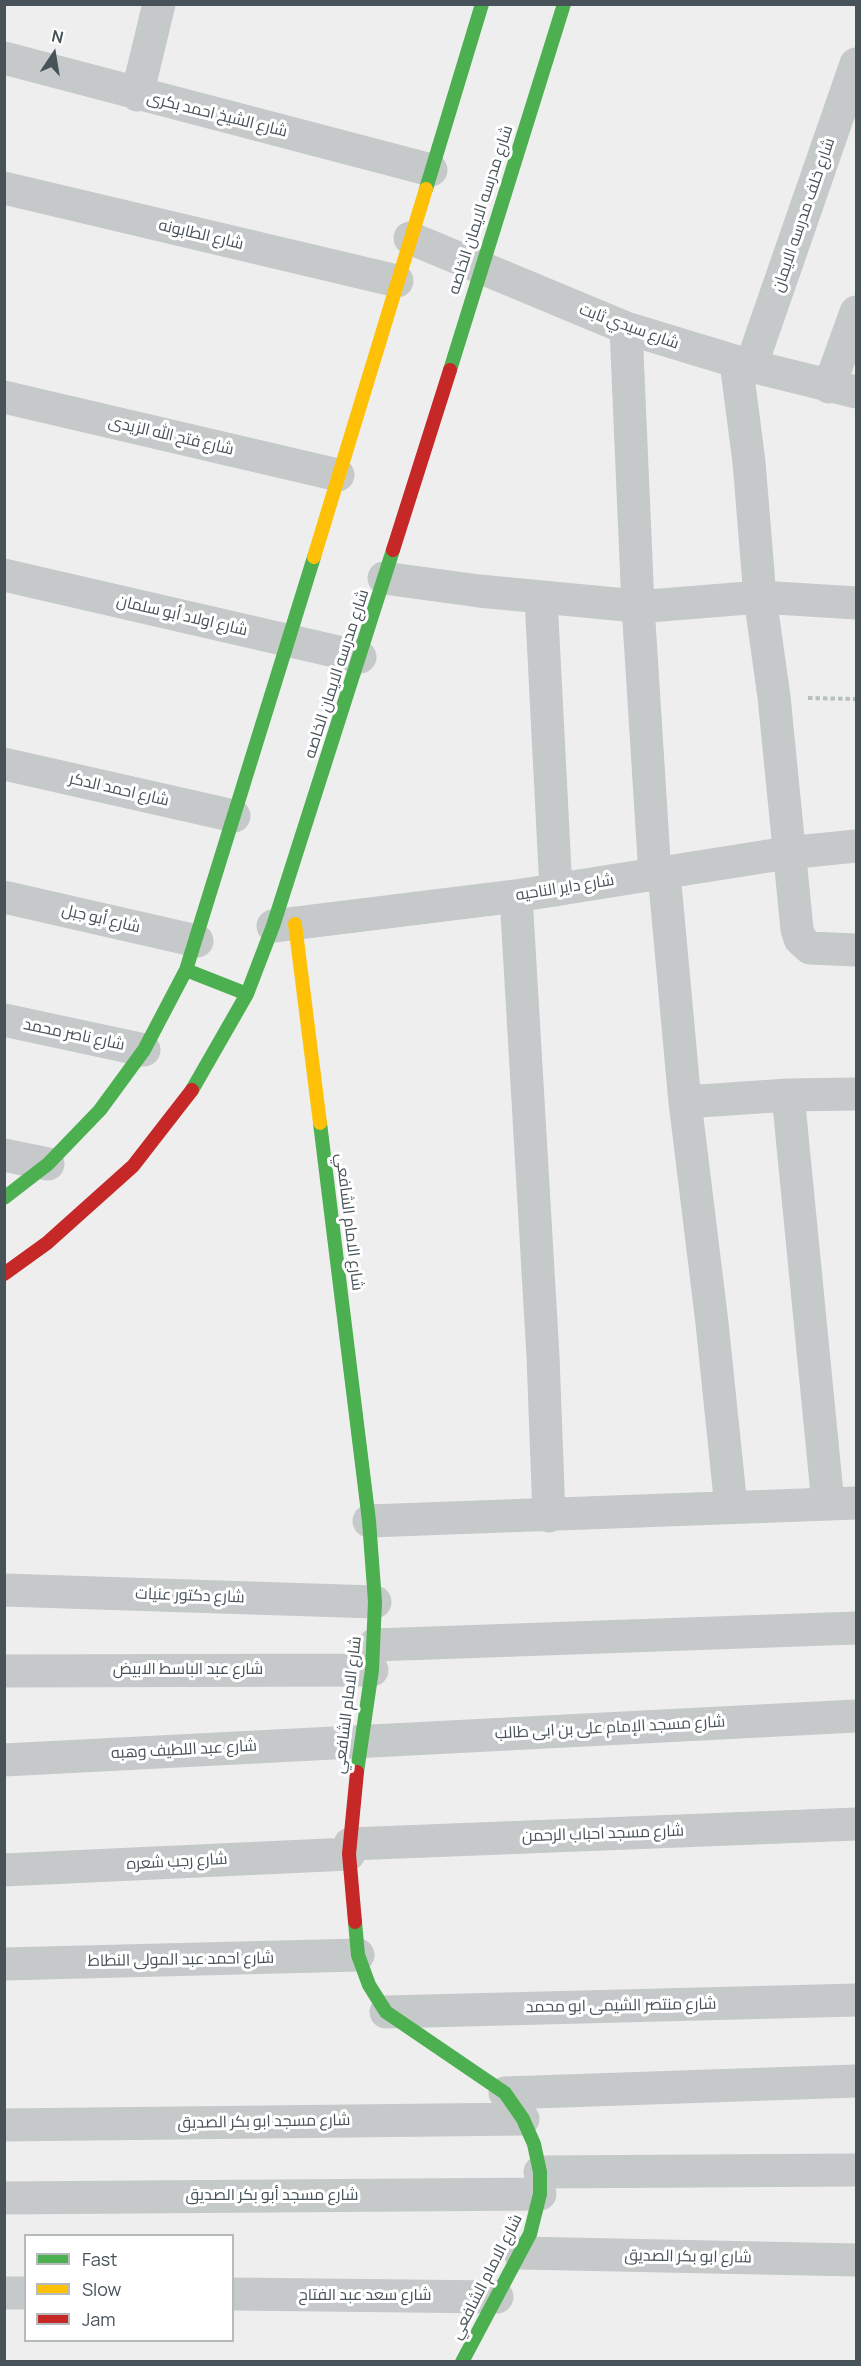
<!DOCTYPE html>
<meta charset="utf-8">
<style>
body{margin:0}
#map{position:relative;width:861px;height:2366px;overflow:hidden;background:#eee;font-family:Manrope,sans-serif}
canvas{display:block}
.frame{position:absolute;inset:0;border:6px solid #475358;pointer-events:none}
.legend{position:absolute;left:24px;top:2234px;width:210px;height:108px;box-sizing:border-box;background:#fff;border:2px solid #b5babc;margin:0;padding:8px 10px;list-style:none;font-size:18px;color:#475358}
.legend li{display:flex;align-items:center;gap:12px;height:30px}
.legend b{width:30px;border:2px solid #b5babc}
.north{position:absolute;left:24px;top:24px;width:60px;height:60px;-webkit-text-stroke:4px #fff;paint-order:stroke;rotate:12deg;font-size:16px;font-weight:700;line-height:24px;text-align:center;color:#475358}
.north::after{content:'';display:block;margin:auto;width:21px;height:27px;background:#475358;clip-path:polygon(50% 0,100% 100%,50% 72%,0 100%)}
</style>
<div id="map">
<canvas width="861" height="2366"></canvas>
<div class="frame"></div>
<ul class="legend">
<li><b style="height:8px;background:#4caf50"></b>Fast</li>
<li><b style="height:8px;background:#ffc107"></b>Slow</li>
<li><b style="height:8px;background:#c62828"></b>Jam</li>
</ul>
<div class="north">N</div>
</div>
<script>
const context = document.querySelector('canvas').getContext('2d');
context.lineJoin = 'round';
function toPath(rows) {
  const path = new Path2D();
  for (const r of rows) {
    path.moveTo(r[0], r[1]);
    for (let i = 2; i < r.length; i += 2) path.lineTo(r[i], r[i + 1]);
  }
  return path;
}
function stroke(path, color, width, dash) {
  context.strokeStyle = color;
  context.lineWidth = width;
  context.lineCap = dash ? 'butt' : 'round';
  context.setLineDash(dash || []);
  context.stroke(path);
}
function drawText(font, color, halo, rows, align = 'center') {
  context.font = font + ' Manrope,Cairo,sans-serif';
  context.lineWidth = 6;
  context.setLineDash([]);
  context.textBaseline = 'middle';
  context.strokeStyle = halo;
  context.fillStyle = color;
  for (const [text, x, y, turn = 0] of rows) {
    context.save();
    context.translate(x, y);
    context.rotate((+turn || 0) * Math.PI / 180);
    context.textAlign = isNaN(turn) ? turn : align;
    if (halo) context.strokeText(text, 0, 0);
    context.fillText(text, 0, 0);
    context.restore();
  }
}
const path = toPath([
 [808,698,856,699]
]);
const street = toPath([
 [4,58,431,170],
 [137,95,159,4],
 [4,188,397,281],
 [410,238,626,328,751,366,856,392],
 [626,328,638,606,655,875],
 [736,362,749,462,760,597,774,697,797,929,800,939,810,948,856,950],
 [751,366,856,64],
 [829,387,856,312],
 [4,397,338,475],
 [4,575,360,657],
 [384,578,479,591,626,605,649,606,760,597,856,603],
 [541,598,556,890],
 [4,764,234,816],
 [664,873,685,1102,712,1323,731,1507],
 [516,896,543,1356,549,1516],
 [4,897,197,941],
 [273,926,516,896,787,853,856,846],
 [4,1020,144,1050],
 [685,1102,788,1095],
 [4,1155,48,1164],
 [828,1504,788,1095,856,1094],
 [369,1521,856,1503],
 [4,1590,375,1602],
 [374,1645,856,1628],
 [4,1671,372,1670],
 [4,1760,856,1716],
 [350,1844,856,1824],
 [4,1870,349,1854],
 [4,1964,358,1955],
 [386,2012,856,2000],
 [505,2093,856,2081],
 [4,2125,523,2119],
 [540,2172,856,2170],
 [4,2198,540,2194],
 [520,2253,856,2260],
 [4,2293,26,2293],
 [232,2294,497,2297]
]);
const fast = toPath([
 [426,189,482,4],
 [450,370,564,4],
 [186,970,247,994],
 [192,1090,247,994,273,926,393,550],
 [320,1123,369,1521,375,1602,372,1670,357,1772],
 [4,1198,48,1164,100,1110,144,1050,186,970,314,557],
 [355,1922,358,1955,369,1985,386,2012,505,2093,523,2119,534,2144,540,2172,540,2194,530,2234,462,2362]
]);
const slow = toPath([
 [314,557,426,189],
 [295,924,320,1123]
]);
const jam = toPath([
 [393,550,450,370],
 [4,1274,47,1243,133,1166,192,1090],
 [355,1922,349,1854,357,1772]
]);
const streetNames = [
 ["شارع الشيخ احمد بكرى",217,115,14],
 ["شارع مدرسه الايمان الخاصه",481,210,-72],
 ["شارع خلف مدرسه الايمان",804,215,-71],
 ["شارع الطابونه",201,235,13],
 ["شارع سيدي ثابت",629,327,20],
 ["شارع فتح الله الزيدى",171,436,13],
 ["شارع اولاد أبو سلمان",182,616,13],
 ["شارع مدرسه الايمان الخاصه",337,674,-72],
 ["شارع احمد الدكر",119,790,13],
 ["شارع داير الناحيه",565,888,-9],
 ["شارع أبو جبل",101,919,13],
 ["شارع ناصر محمد",74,1035,12],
 ["شارع الامام الشافعي",349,1222,83],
 ["شارع دكتور عنيات",190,1596,2],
 ["شارع عبد الباسط الابيض",188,1670],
 ["شارع الامام الشافعي",348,1705,-83],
 ["شارع مسجد الإمام على بن ابى طالب",610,1728,-3],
 ["شارع عبد اللطيف وهبه",184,1750,-3],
 ["شارع مسجد احباب الرحمن",603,1834,-2],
 ["شارع رجب شعره",177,1862,-3],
 ["شارع احمد عبد المولى النطاط",181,1960,-1],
 ["شارع منتصر الشيمى ابو محمد",621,2006,-1],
 ["شارع مسجد ابو بكر الصديق",264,2122,-1],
 ["شارع مسجد أبو بكر الصديق",272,2196],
 ["شارع ابو بكر الصديق",688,2257,1],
 ["شارع الامام الشافعي",487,2277,-63],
 ["شارع سعد عبد الفتاح",365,2296]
];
stroke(path, '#b6c0bc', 4, [4.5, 3]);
stroke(street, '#c6c9c9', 33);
stroke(fast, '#4caf50', 14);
stroke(slow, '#ffc107', 14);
stroke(jam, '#c62828', 14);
drawText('16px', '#475358', '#fff', streetNames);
</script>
